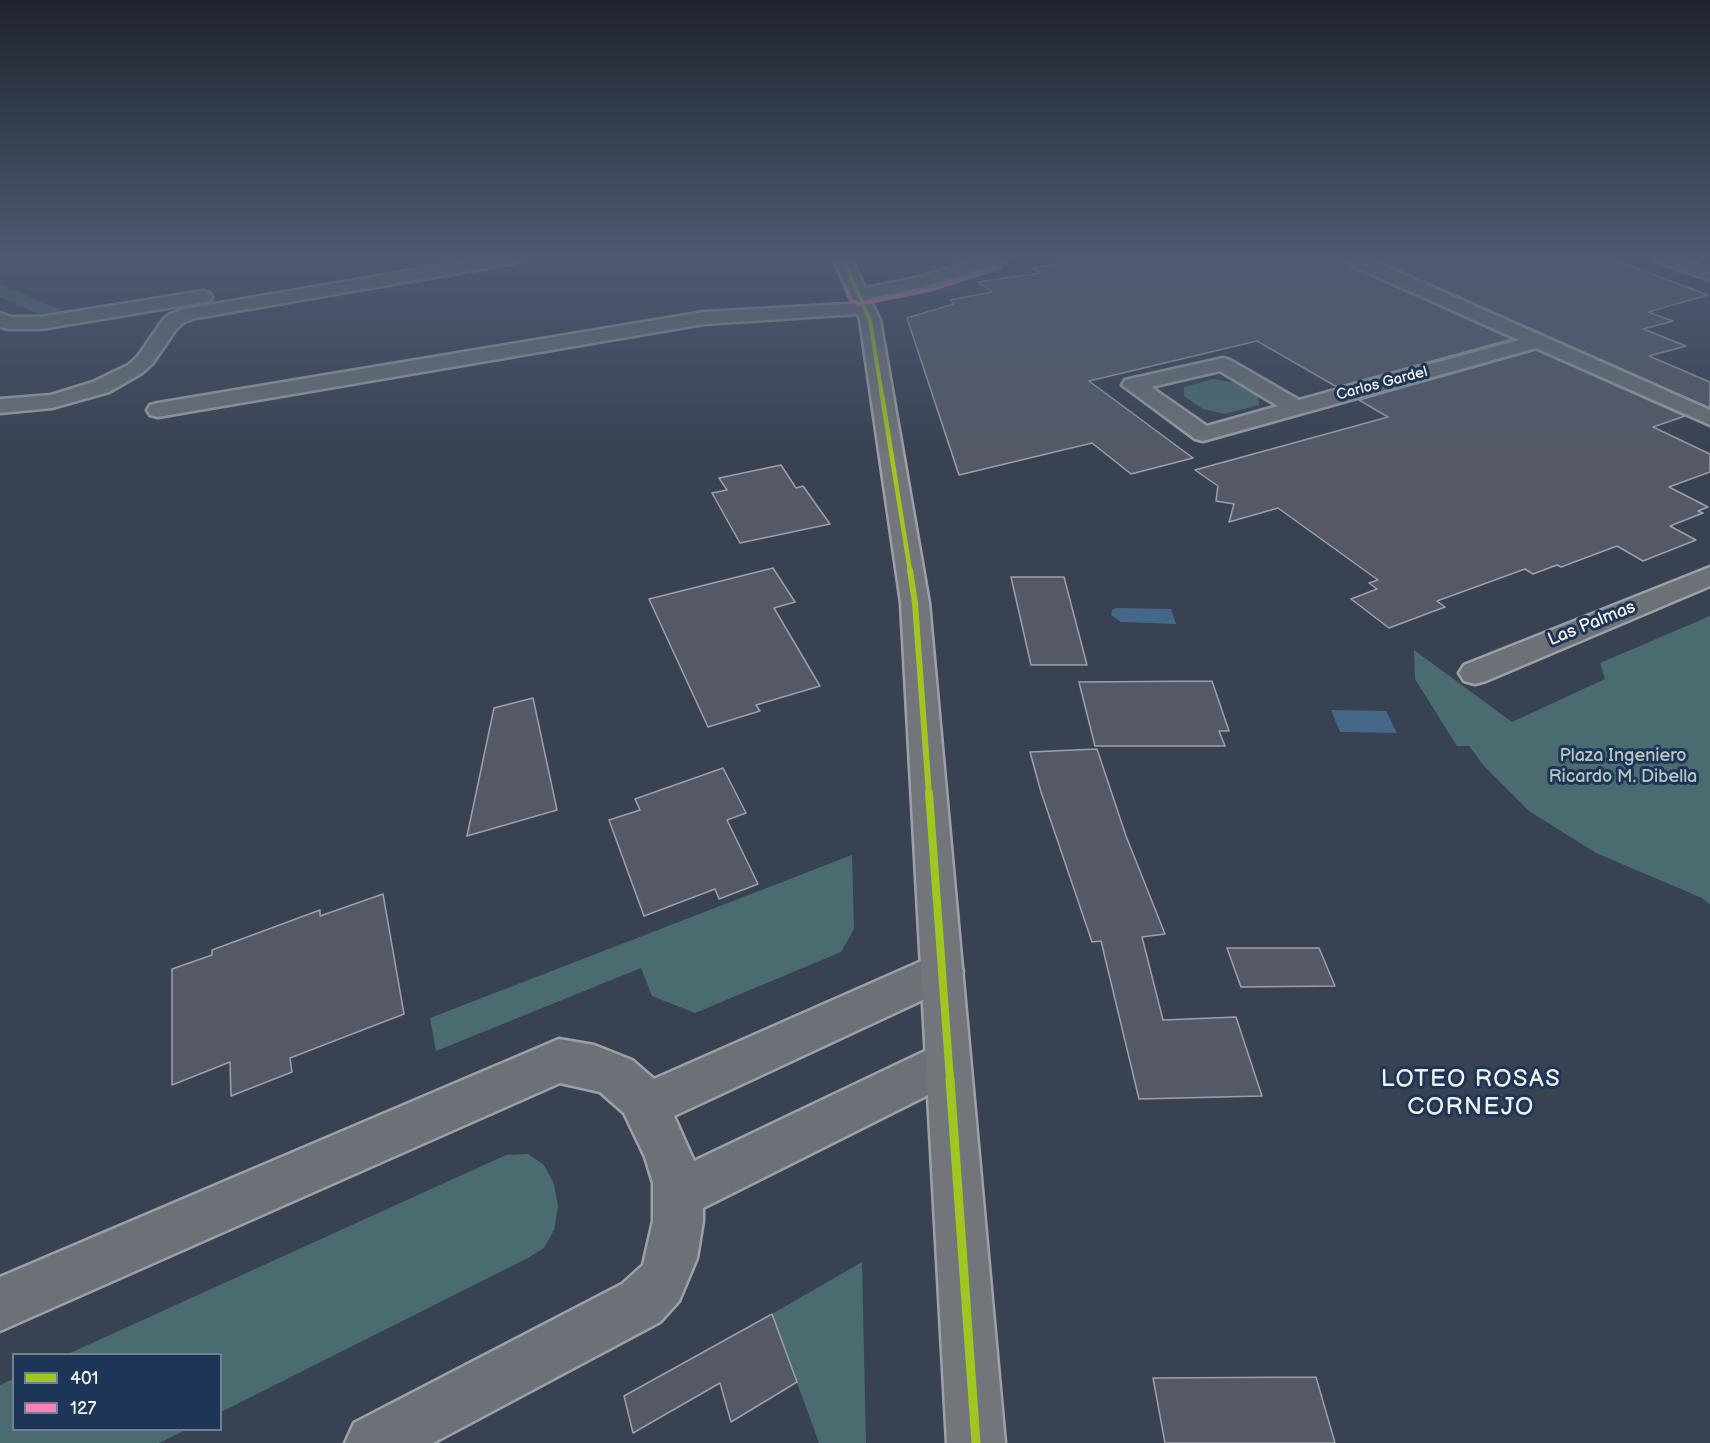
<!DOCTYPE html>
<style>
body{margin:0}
#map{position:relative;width:1710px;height:1443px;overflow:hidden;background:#384253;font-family:"Balsamiq Sans",sans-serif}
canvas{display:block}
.legend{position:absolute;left:12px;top:1353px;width:210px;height:78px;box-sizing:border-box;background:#1d3557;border:2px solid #738091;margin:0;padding:8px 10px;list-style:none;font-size:18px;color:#f4f1e8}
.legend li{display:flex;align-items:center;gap:12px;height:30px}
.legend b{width:30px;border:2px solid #738091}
</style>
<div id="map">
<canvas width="1710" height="1443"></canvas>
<ul class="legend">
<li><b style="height:8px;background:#9fc621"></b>401</li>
<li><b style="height:8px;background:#ff80ba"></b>127</li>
</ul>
</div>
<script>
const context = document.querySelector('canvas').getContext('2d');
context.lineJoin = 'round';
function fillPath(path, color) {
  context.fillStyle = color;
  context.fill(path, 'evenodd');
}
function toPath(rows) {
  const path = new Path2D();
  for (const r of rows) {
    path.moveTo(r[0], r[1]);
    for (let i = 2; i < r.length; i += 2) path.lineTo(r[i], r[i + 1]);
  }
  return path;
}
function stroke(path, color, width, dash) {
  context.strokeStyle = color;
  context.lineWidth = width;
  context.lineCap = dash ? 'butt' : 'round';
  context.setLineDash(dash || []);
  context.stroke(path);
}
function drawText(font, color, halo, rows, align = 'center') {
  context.font = font + ' "Balsamiq Sans",sans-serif';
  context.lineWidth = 6;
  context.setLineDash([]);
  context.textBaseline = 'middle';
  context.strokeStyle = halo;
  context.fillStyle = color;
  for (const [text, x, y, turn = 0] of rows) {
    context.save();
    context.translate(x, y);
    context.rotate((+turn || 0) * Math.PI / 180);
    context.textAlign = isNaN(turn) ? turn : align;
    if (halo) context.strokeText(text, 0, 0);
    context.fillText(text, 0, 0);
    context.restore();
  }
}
const green = toPath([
 [0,284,16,291,63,311,40,315,0,297],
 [1214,379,1237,383,1258,396,1259,405,1225,414,1203,409,1184,396,1184,387],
 [1710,616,1710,905,1702,898,1596,853,1529,811,1484,766,1469,746,1457,746,1415,679,1414,650,1512,722,1605,679,1600,663],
 [852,855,854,929,841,952,695,1013,652,996,641,968,436,1051,430,1018],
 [528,1154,544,1165,554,1184,558,1207,554,1230,544,1248,528,1258,221,1412,220,1354,68,1354,506,1155],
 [862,1262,866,1443,819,1443,772,1314],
 [13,1379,14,1430,186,1430,159,1443,0,1443,0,1385]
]);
const water = toPath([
 [1117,608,1171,609,1176,624,1121,622,1111,615,1112,610],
 [1331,710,1386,711,1397,733,1340,732]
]);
const building = toPath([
 [1084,258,1341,258,1344,264,1512,339,1337,387,1257,341,1089,381,1193,458,1131,474,1092,443,959,475,907,318,954,304,950,300,992,292,978,282,1041,273,1033,268,1084,258],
 [1372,258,1609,258,1708,295,1648,312,1673,321,1643,329,1686,346,1649,356,1710,382,1710,408,1372,258],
 [1536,350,1685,416,1653,427,1710,454,1710,472,1669,487,1708,507,1698,511,1703,513,1670,526,1696,540,1643,561,1617,546,1561,567,1557,565,1533,574,1525,569,1437,601,1445,607,1389,628,1351,599,1377,589,1369,583,1378,580,1278,508,1229,522,1234,504,1216,501,1218,486,1195,470,1388,417,1359,400,1536,350],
 [781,465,796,488,803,486,830,524,740,543,712,493,727,490,719,478,781,465],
 [773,568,795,602,774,608,820,686,756,705,760,711,708,727,649,599,773,568],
 [1011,577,1064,577,1087,665,1031,665,1011,577],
 [1212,681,1229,731,1219,731,1225,746,1095,746,1079,682,1212,681],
 [533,698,557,810,467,836,494,708,533,698],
 [1097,749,1126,836,1165,934,1142,937,1163,1020,1236,1017,1262,1096,1139,1099,1101,941,1092,942,1041,792,1030,752,1097,749],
 [723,768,746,813,727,820,758,884,719,899,715,889,644,916,609,820,640,810,635,799,723,768],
 [383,894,404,1014,290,1058,292,1072,231,1096,230,1062,172,1085,172,969,212,955,212,950,320,910,320,916,383,894],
 [1227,948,1319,948,1335,986,1241,987,1227,948],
 [772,1314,797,1382,731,1422,720,1383,633,1433,624,1396,772,1314],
 [1316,1377,1335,1443,1165,1443,1153,1378,1316,1377]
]);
const minor = toPath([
 [484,258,524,258,516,263,196,318,184,322,177,328,152,364,142,373,109,392,52,408,0,413,0,399,51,395,93,382,128,365,138,356,163,320,170,314,185,309,484,258],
 [980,258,1006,258,1004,262,927,286,859,301,853,299,850,295,853,291,923,276,980,258],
 [1343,258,1366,258,1710,410,1710,425,1536,348,1203,441,1195,439,1122,385,1125,380,1223,358,1230,360,1299,400,1519,340,1345,262,1343,258],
 [1220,371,1278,406,1207,426,1151,387,1220,371],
 [1655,258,1680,258,1710,269,1710,280,1657,262,1655,258],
 [203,291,210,293,212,297,210,301,41,329,8,329,0,327,0,313,11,317,41,317,203,291],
 [865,303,872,305,874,309,872,313,704,324,158,417,150,415,147,410,150,405,158,403,704,312,865,303],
 [1710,567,1710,586,1486,681,1475,684,1464,681,1459,673,1464,665,1710,567],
 [942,952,957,958,963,971,957,984,674,1116,694,1161,948,1040,964,1047,970,1062,964,1077,703,1208,703,1221,697,1258,679,1301,660,1322,433,1443,345,1443,354,1423,622,1284,643,1265,653,1221,653,1183,645,1157,624,1113,600,1092,560,1083,0,1331,0,1277,559,1039,594,1045,632,1060,654,1079,942,952]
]);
const major = toPath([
 [834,258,851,258,880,320,929,603,1005,1443,947,1443,901,603,860,320,834,258]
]);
const bus1Far4 = toPath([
 [842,258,870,320,882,396]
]);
const bus1Far3 = toPath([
 [882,395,910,571]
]);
const bus1Far2 = toPath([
 [910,570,915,603,929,795]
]);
const bus1Far1 = toPath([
 [929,793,950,1080]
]);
const bus1 = toPath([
 [950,1079,976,1443]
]);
const bus2 = toPath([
 [834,262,851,300,859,304,930,290,1001,267]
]);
const farStreetnames = [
 ["Carlos Gardel",1382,384,-15]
];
const streetNames = [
 ["Las Palmas",1592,624,-22]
];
const parkNames = [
 ["Plaza Ingeniero",1623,756],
 ["Ricardo M. Dibella",1623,777]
];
const nearNeighbourhoodnames = [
 ["LOTEO ROSAS",1471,1080],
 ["CORNEJO",1471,1108]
];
fillPath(green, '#4a6c70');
fillPath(water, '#456788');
fillPath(building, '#555967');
stroke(building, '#9da1a7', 1.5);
stroke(minor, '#9da1a7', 5);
stroke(major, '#9da1a7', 5);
fillPath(minor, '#6c7177');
fillPath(major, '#72757a');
stroke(bus1Far4, '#9fc621', 4);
stroke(bus1Far3, '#9fc621', 4.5);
stroke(bus1Far2, '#9fc621', 6);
stroke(bus1Far1, '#9fc621', 8);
stroke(bus1, '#9fc621', 9);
stroke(bus2, '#ff80ba', 4);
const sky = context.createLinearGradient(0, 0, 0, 460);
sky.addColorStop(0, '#1f242e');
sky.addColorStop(0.56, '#4d5a71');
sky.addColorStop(1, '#4d5a7100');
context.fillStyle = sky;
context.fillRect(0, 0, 1710, 460);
drawText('15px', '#f4f1e8', '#1d3557', farStreetnames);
drawText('18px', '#f4f1e8', '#1d3557', streetNames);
drawText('18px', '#bac5c0', '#1d3557', parkNames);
context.letterSpacing = '1.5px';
drawText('24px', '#f4f1e8', '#1d3557', nearNeighbourhoodnames);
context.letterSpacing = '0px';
</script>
